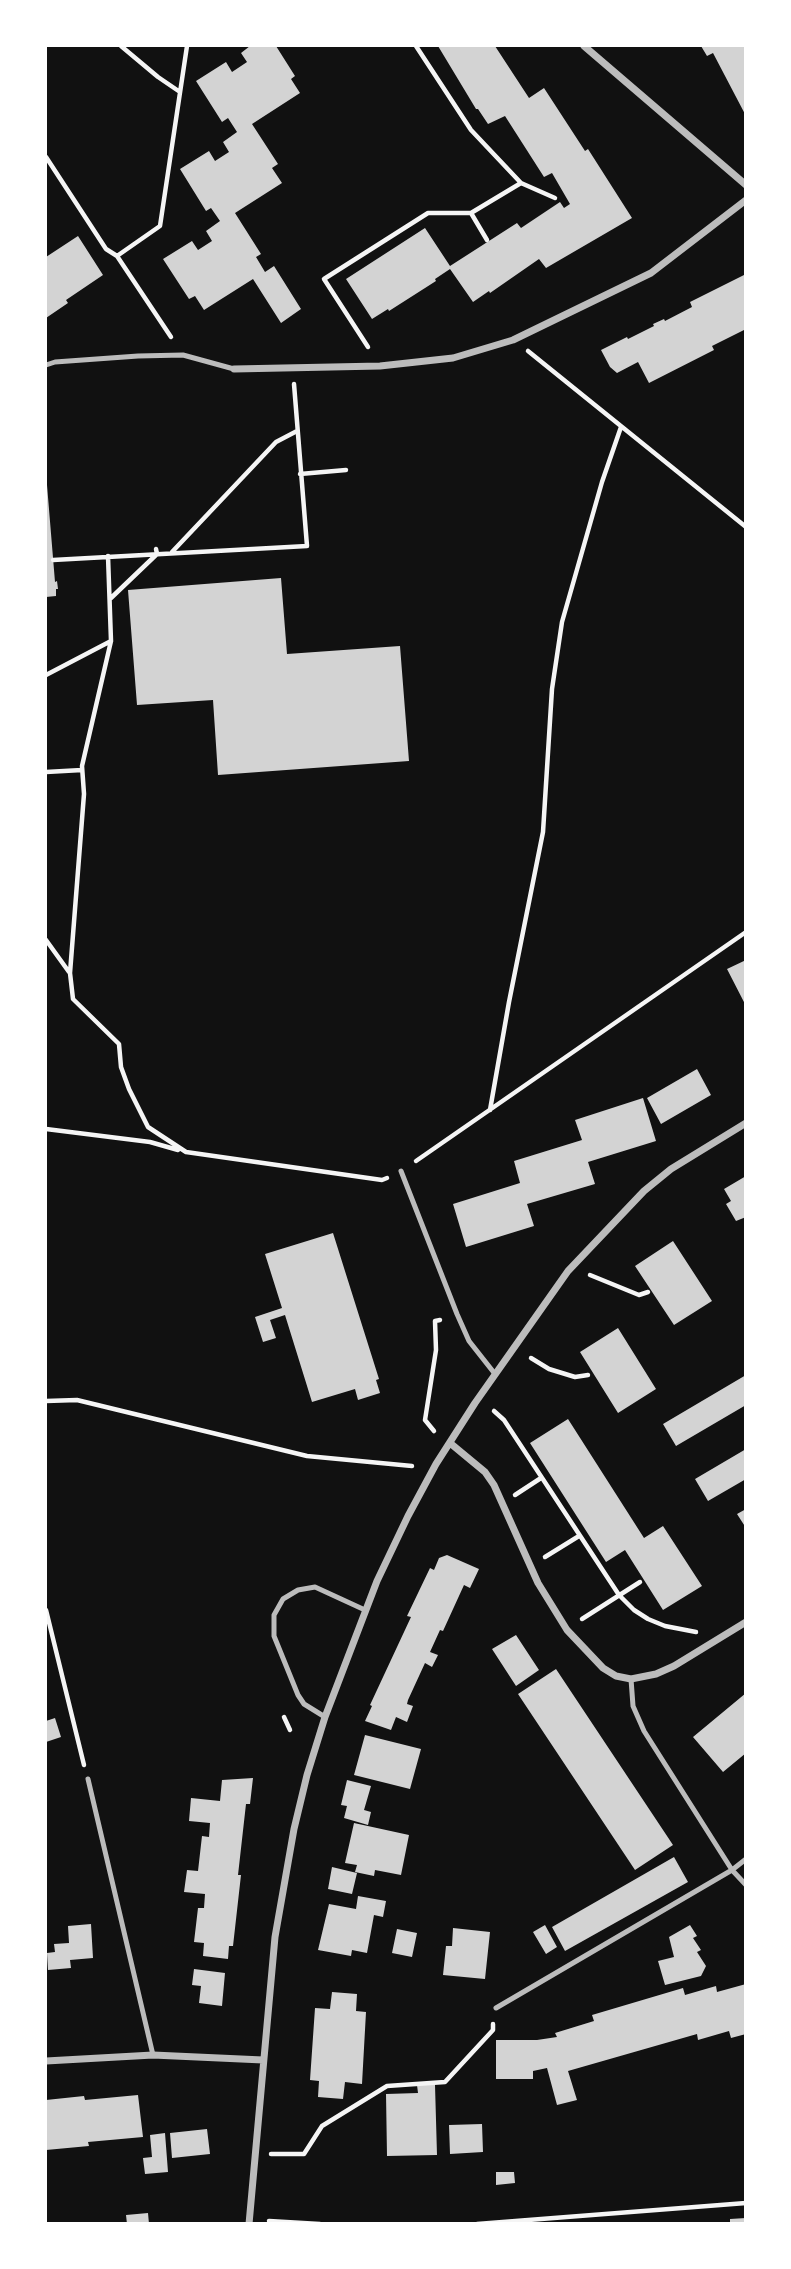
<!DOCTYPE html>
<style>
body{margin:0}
#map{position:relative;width:791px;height:2269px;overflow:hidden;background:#111;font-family:"Exo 2",sans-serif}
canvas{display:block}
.frame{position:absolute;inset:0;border:47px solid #fff;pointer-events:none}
</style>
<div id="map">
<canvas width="791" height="2269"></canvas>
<div class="frame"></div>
</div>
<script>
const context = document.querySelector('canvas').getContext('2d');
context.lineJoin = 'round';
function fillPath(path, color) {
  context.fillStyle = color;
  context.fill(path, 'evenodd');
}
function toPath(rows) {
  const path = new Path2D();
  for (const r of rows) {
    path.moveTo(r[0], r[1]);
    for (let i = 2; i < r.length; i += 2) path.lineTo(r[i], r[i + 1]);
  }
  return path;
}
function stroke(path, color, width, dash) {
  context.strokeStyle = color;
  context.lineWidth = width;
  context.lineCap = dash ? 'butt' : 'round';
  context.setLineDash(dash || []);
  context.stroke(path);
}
const building = toPath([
 [250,46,276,46,295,76,291,79,300,93,252,124,278,164,272,168,282,183,235,213,261,254,256,257,265,272,274,266,301,309,281,323,253,279,204,310,195,296,189,299,163,259,192,241,198,250,212,241,206,231,220,221,211,208,206,211,180,169,209,151,215,161,229,152,223,142,237,132,228,118,222,122,196,81,226,62,232,72,247,62,241,53],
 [438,46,495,46,529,98,544,88,585,151,588,149,632,218,546,268,539,259,490,293,489,291,473,302,450,269,435,279,436,281,389,311,388,309,372,319,346,279,425,228,450,266,517,223,521,228,560,202,564,208,570,204,552,173,544,177,505,116,488,124,478,109,476,109],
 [701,46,746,46,746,116,713,53,707,56],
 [78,236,103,275,66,300,68,303,46,318,46,257],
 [746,274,746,329,712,346,714,350,649,383,638,362,617,373,610,367,601,350,627,337,628,339,654,326,653,324,664,319,665,321,692,307,690,302],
 [46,485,47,485,55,582,57,581,58,589,56,589,56,596,46,597],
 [281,578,287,654,400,646,409,761,218,775,213,700,137,705,128,590],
 [746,960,746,1006,727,969],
 [697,1069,711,1095,661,1124,647,1098],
 [643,1098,656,1141,588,1162,595,1184,527,1204,534,1226,466,1247,453,1204,520,1183,514,1161,582,1140,575,1120],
 [746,1176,746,1217,736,1221,726,1204,731,1201,724,1189],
 [333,1233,379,1379,376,1380,380,1393,358,1400,355,1389,312,1402,285,1315,270,1320,276,1338,263,1342,255,1317,282,1308,265,1254],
 [673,1241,712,1301,674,1325,635,1266],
 [618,1328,656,1389,618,1413,580,1352],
 [746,1375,746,1405,676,1446,663,1424],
 [568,1419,644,1538,663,1526,702,1586,663,1610,625,1550,606,1562,530,1443],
 [746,1449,746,1479,708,1501,695,1479],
 [746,1509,746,1528,737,1514],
 [447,1555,479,1569,470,1588,464,1585,443,1631,440,1630,430,1652,438,1655,432,1667,425,1663,408,1700,407,1704,413,1706,407,1722,396,1717,391,1730,365,1721,372,1706,370,1705,411,1617,407,1616,430,1568,434,1570,439,1558],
 [516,1635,539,1670,516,1686,492,1649],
 [556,1669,673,1845,635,1870,518,1694],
 [746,1693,746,1753,723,1772,693,1737],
 [55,1718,61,1737,46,1742,46,1721],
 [365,1735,421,1749,410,1789,354,1775],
 [253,1778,250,1804,246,1804,238,1875,241,1875,233,1946,229,1946,228,1959,203,1956,204,1943,194,1942,198,1908,204,1908,205,1894,184,1892,187,1870,198,1871,202,1836,209,1837,210,1823,189,1821,191,1798,220,1801,222,1780],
 [347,1780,371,1786,364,1810,371,1812,368,1825,344,1818,347,1806,341,1805],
 [354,1823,409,1835,401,1875,375,1870,374,1876,355,1872,357,1865,345,1863],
 [674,1857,688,1882,565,1951,552,1927],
 [332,1867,357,1873,352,1894,328,1889],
 [358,1896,386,1901,383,1917,374,1915,367,1953,352,1950,351,1956,318,1950,329,1904,356,1909],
 [91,1924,93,1958,70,1960,71,1968,48,1970,47,1953,55,1952,54,1944,69,1943,68,1926],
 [545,1925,557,1947,546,1954,533,1932],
 [690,1925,697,1936,693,1938,701,1950,697,1952,706,1966,701,1976,665,1985,658,1961,674,1957,669,1937],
 [453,1928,490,1932,485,1979,443,1975,446,1946,452,1946],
 [397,1929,417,1933,412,1957,392,1953],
 [194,1969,225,1973,222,2006,199,2003,201,1986,192,1985],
 [746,1984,746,2034,731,2038,729,2031,698,2040,697,2034,568,2071,577,2100,557,2105,547,2068,533,2071,533,2079,496,2079,496,2040,537,2040,557,2037,555,2033,594,2021,592,2015,683,1988,685,1995,716,1986,717,1992],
 [332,1992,357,1994,356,2011,366,2012,362,2084,345,2082,343,2099,318,2097,319,2081,310,2080,315,2008,330,2009],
 [417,2085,435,2085,437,2155,387,2156,386,2094,418,2093],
 [138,2095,143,2137,88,2142,89,2146,46,2150,46,2100,84,2096,85,2100],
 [482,2124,483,2152,450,2154,449,2125],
 [207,2129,210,2154,172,2158,170,2133],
 [165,2133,168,2172,145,2174,143,2158,152,2157,150,2135],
 [496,2172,514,2172,515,2183,496,2185],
 [148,2213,149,2224,127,2224,126,2215],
 [746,2218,746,2224,730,2224,730,2219]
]);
const path = toPath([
 [121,46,158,77,180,92],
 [46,157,106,249,117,256],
 [521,183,555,198],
 [471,213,487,240],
 [171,337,117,256,160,226,187,46],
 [368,347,324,279,428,213,471,213,521,183,471,130,416,46],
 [528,351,746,527],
 [300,474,346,470],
 [172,552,276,442,297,431],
 [108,556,111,641,82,766,84,794,70,973,73,999,119,1044,121,1067,129,1089,148,1127,186,1152,382,1180,387,1178],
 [53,560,307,546,294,384],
 [111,598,157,554,156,549],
 [46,675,111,641],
 [46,772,82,770],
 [46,940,69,972],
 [490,1110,509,1002,543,832,552,689,562,622,602,482,621,427],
 [46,1129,150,1142,178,1150],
 [416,1161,746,932],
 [590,1275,639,1295,648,1292],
 [531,1358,549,1369,575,1377,588,1375],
 [46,1401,77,1400,307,1456,412,1466],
 [494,1411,504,1420,619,1595,634,1610,648,1619,665,1626,696,1632],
 [434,1431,425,1420,436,1350,435,1321,440,1320],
 [515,1495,541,1478],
 [545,1557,579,1536],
 [46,1610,84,1765],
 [582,1619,640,1582],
 [284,1717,290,1730],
 [271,2154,304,2154,322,2126,387,2086,445,2082,493,2030,493,2024],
 [269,2221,320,2224],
 [477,2224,746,2203]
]);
const service = toPath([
 [46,365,55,362,138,356,183,355,234,369],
 [401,1171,457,1314,469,1341,495,1374],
 [631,1679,633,1706,644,1731,732,1870,746,1859],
 [325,1717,304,1704,298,1695,274,1636,274,1615,283,1599,298,1590,315,1587,365,1610],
 [88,1779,153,2055],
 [496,2008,732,1870,746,1885]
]);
const minor = toPath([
 [584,46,746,185],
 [234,369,380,366,453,358,513,340,651,273,746,200],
 [450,1443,485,1472,494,1485,538,1583,567,1630,603,1668,616,1676,631,1679,656,1674,674,1666,746,1622],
 [46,2061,153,2055,263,2060],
 [249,2224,275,1937,294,1829,307,1775,325,1717,377,1581,408,1516,436,1464,475,1403,568,1271,644,1191,671,1169,746,1123]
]);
fillPath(building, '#d3d3d3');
stroke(path, '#f5f5f5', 4.5);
stroke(service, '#bcbcbc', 5);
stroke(minor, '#bcbcbc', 7);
</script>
